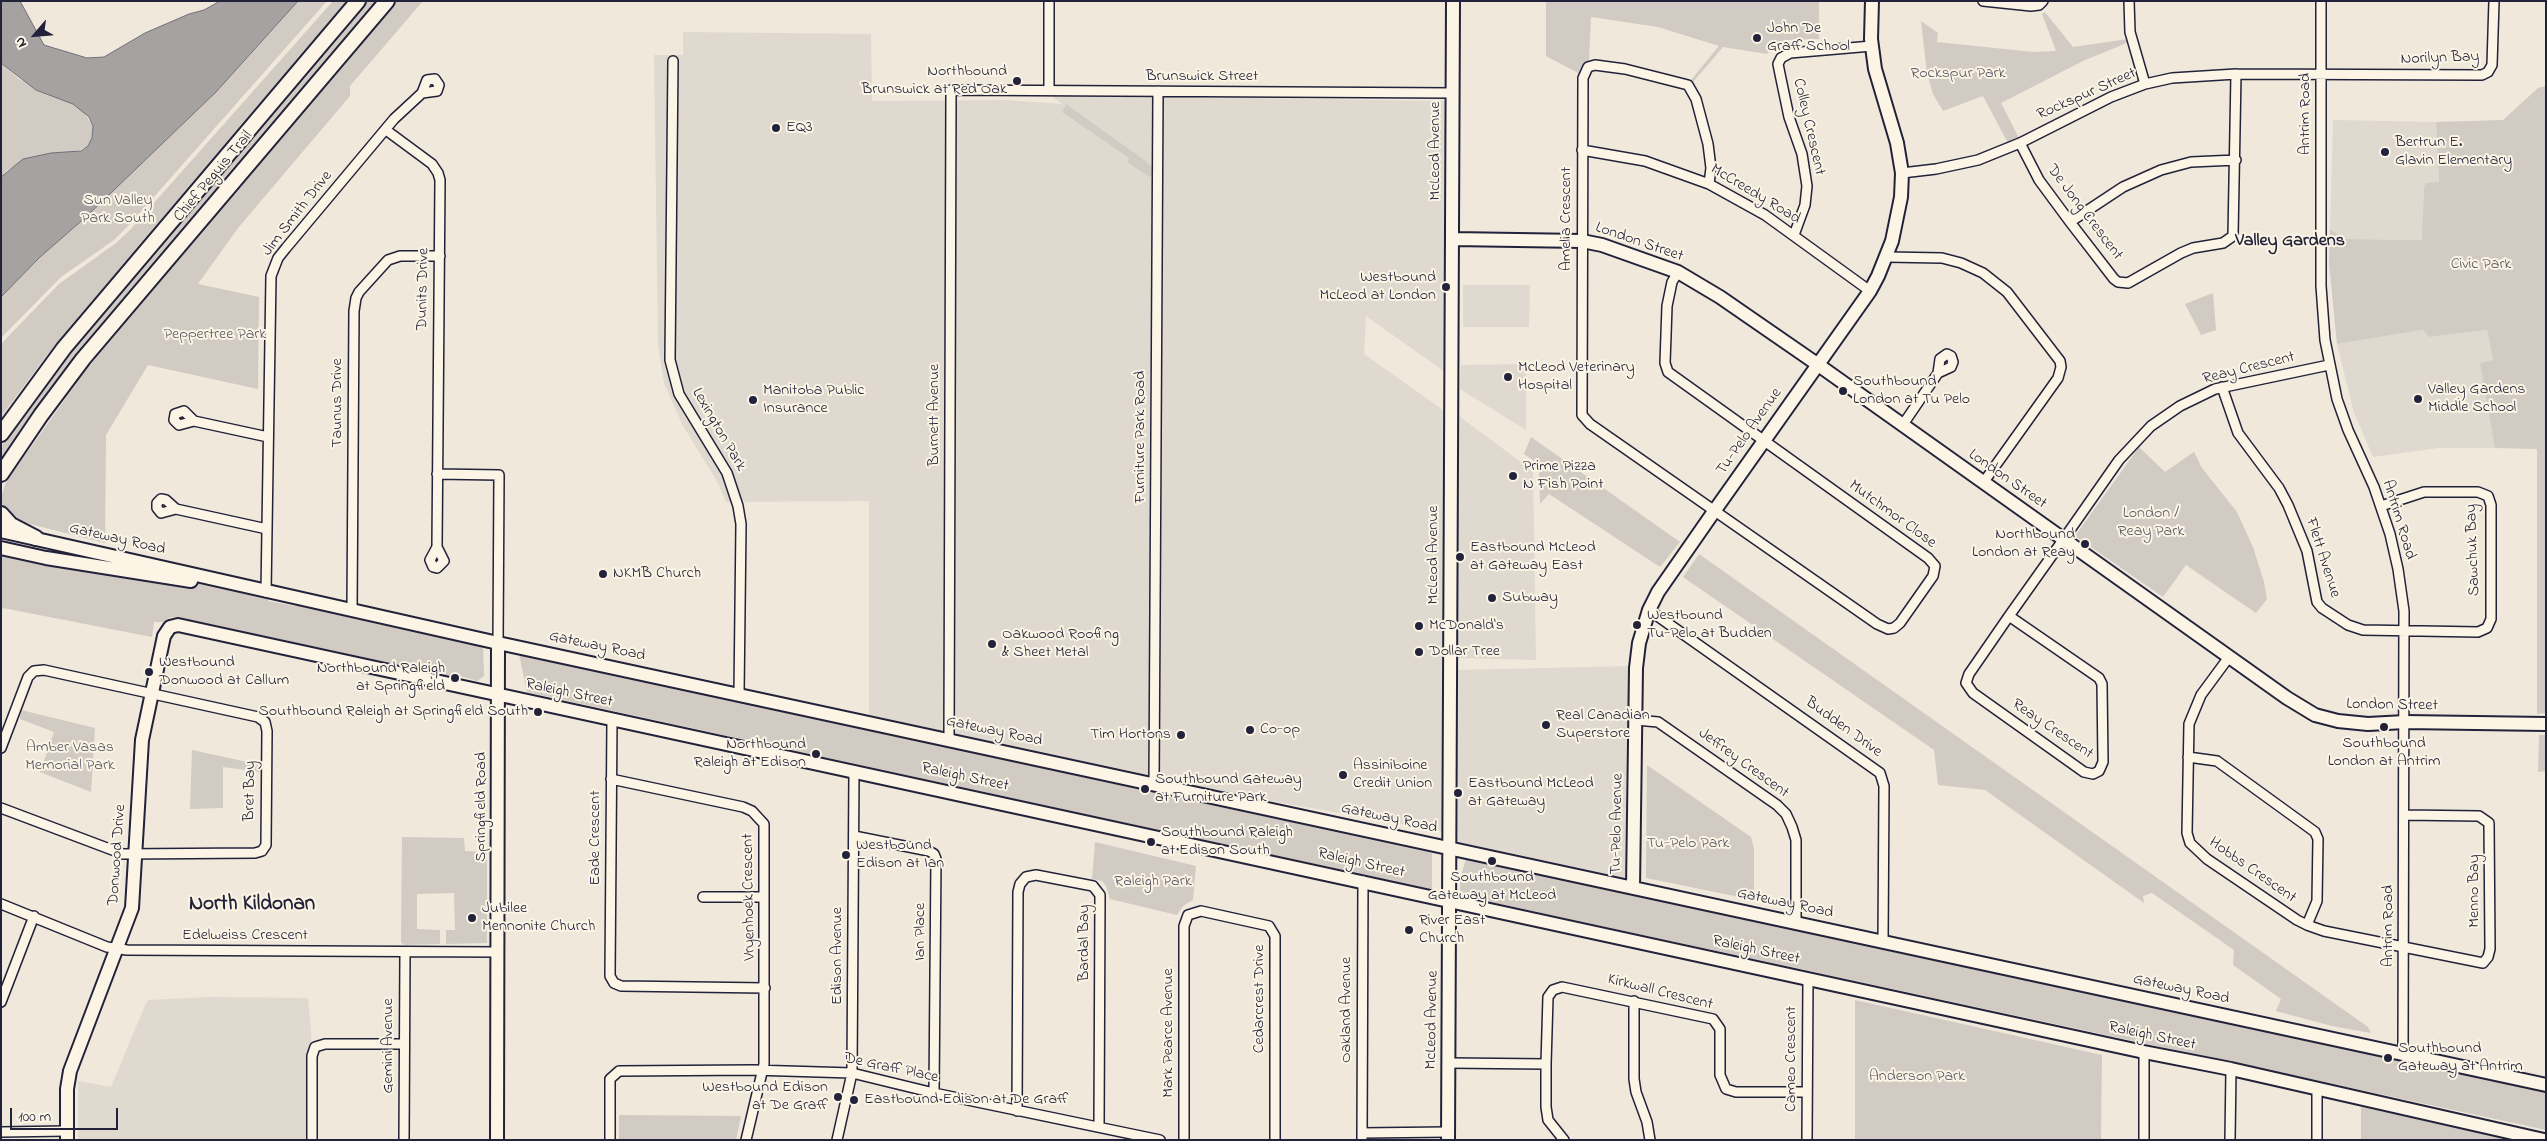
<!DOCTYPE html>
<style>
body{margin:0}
#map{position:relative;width:2547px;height:1141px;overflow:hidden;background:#efe8db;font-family:"Indie Flower",sans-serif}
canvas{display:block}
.frame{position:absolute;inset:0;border:2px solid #22223b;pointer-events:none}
.north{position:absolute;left:10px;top:10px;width:50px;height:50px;-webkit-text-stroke:4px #fcf5e5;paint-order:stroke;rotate:243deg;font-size:14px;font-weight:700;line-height:20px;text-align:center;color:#22223b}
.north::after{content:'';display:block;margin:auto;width:18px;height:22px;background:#22223b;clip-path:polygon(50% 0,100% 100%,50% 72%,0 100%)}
.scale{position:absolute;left:10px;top:1108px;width:108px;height:22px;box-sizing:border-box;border:2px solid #22223b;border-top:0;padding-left:6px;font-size:15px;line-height:18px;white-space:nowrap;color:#22223b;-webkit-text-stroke:4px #fcf5e5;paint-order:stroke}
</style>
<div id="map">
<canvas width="2547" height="1141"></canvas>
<div class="frame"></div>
<div class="north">N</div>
<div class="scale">100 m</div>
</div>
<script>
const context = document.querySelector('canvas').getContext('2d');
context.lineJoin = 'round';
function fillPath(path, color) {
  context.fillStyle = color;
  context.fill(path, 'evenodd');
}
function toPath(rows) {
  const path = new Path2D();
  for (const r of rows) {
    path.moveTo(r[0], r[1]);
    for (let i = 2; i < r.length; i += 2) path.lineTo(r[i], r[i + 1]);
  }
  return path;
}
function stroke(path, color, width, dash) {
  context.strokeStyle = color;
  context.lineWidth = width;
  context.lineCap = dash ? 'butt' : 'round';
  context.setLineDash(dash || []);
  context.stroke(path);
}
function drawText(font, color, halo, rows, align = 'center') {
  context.font = font + ' "Indie Flower",sans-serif';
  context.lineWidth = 4;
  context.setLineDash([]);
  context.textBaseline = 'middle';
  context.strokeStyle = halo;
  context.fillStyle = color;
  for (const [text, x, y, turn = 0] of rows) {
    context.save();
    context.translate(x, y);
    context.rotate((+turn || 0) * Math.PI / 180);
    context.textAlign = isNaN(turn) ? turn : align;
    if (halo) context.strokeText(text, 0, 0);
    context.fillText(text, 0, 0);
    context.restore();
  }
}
const built = toPath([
 [683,32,871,34,872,101,1006,100,1062,104,1050,95,1447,101,1445,372,1366,316,1364,354,1446,412,1447,832,1158,781,1160,706,1151,706,1151,779,869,718,869,501,726,502,718,483,682,424,664,383,658,345,654,55,683,55],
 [2333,120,2436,122,2439,182,2424,188,2423,240,2345,239,2330,229],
 [1463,285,1530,285,1529,327,1463,327],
 [2423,330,2429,337,2487,330,2493,361,2481,363,2495,448,2438,448,2373,457,2354,413,2337,344],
 [1526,364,1526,430,1460,389,1461,365],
 [1456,414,1533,471,1536,660,1456,658],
 [1631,666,1628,882,1455,841,1457,670],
 [208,997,308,998,312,1043,307,1053,306,1140,78,1140,78,1081,111,1087,146,1003,149,1000]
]);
const green = toPath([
 [298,1,327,1,130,224,114,240,61,277,1,338,1,297,39,258,87,216,216,92],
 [333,1,348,1,47,355,1,417,1,344,59,284,116,243,130,230],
 [363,1,381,1,1,467,1,447,69,349],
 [396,1,423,1,350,86,350,96,238,228,198,284,259,297,258,389,148,365,106,435,105,543,26,523,3,511,1,497,6,482,85,371],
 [1546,1,1819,1,1819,39,1786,40,1773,47,1767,54,1723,47,1693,82,1691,80,1719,46,1658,27,1591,17,1589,61,1582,66,1578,73,1546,56],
 [2045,12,2073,47,2128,39,2129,42,2083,61,2001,103,2020,140,2009,145,1983,96,1943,111,1933,94,1927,73,1921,21,1938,33,1937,42,2033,52,2056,51,2042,14],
 [1,63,19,79,73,104,83,111,93,126,92,138,88,146,73,153,51,153,7,170,1,177],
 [2546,86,2546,713,2537,714,2537,449,2495,448,2480,363,2493,360,2487,330,2429,337,2423,330,2337,344,2329,264,2330,229,2345,239,2422,240,2424,188,2426,183,2439,182,2436,122,2503,120,2538,88],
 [1066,104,1143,159,1153,168,1153,175,1149,177,1127,162,1129,158,1062,112],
 [2213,293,2216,330,2201,335,2185,304],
 [1531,437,1680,542,1660,567,1549,494,1540,504,1539,464,1524,454],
 [2139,447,2165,472,2194,452,2202,468,2237,512,2253,547,2264,582,2267,599,2256,613,2186,565,2163,597,2075,536],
 [1,552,65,565,207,585,268,597,268,601,295,606,296,602,483,645,484,676,477,681,454,674,453,677,177,617,171,617,163,622,154,622,152,637,3,608,1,611],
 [1699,554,2368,1027,2371,1033,2332,1026,2276,1011,2281,999,2233,965,2234,950,2152,893,2143,896,2144,903,1985,790,1938,785,1934,750,1683,577],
 [519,654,1432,853,1432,890,527,692],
 [21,710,95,728,91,792,40,772,54,732,20,719],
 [2539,735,2546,735,2546,771,2538,772],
 [192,750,261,765,261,772,223,767,223,808,190,809],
 [1647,765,1751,837,1754,849,1754,900,1646,878],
 [402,837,464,838,465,851,487,852,487,943,446,944,446,930,455,930,454,893,417,894,417,929,440,930,440,944,404,945,401,942],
 [1095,842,1196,866,1193,900,1183,906,1177,915,1110,899,1106,886,1102,881,1092,879],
 [1466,859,2546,1091,2546,1130,1467,897,1460,891,1460,879],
 [1855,1000,2102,1055,2101,1140,1855,1140],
 [2361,1107,2522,1140,2361,1140],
 [619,1115,741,1116,736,1140,619,1140]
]);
const water = toPath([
 [1,1,20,1,44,45,87,58,104,57,145,33,189,14,204,10,220,1,298,1,216,92,87,216,39,258,1,297,1,177,23,159,51,153,81,151,88,146,92,138,93,126,89,117,73,104,36,90,1,63,1,1]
]);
const street = toPath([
 [1049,1,1049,90],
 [1983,1,2031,6,2039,5,2043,1],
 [2129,1,2130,32,2145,84],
 [2321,1,2321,286,2325,340,2337,399,2348,430,2374,487,2390,534,2398,569,2404,611,2403,1054],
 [673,61,670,360,679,394,727,473,738,506,741,524,739,694],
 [386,130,432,164,438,173,440,180,437,547,430,560,433,567,437,568,444,561,437,547],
 [2020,143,2039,180,2070,222,2114,279,2118,282,2128,283,2181,253,2193,248,2223,243,2233,236,2236,74],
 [1582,150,1645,161,1709,184,1765,215,1870,291],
 [1902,173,1936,169,1978,160,2020,143,2111,97,2145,84,2172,78,2236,74,2482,75,2488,72,2492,65,2494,1],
 [2070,222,2123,187,2161,170,2191,162,2236,160],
 [1794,235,1805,205,1807,186,1802,154,1789,117,1780,74,1778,64,1781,58,1790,53,1872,46],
 [1887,257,1942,258,1961,263,1983,273,2007,292,2060,361,2061,367,2058,378,1983,483],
 [1678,272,1672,282,1667,306,1665,363,1668,372,1928,558,1935,566,1933,576,1900,623,1894,628,1888,629,1877,624,1590,424,1582,415,1583,78,1588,67,1595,65,1625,69,1688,85,1696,99,1708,144,1711,168,1709,184],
 [2222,387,2238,433,2279,488,2288,505,2307,551,2317,602,2322,608,2348,625,2363,630,2478,632,2487,628,2491,619,2491,505,2488,496,2478,492,2424,492,2381,506],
 [194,421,184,411,175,414,174,420,179,425,194,421,268,437],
 [1902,426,1938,373,1951,367,1953,362,1951,356,1947,354,1940,359,1938,373],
 [437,474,499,475,498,643],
 [176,509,166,500,161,499,157,503,157,508,161,513,176,509,267,529],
 [266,592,271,276,278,258,286,248,394,119,422,93,437,91,439,85,435,79,427,80,422,93],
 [352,610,354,311,356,298,359,292,388,260,400,256,440,256],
 [1649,610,1880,773,1884,786,1883,942],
 [2009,616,2099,678,2102,684,2103,762,2099,771,2093,774,2084,772,1973,693,1966,683,1969,674,2009,616,2063,540,2119,460,2151,426,2180,406,2215,389,2329,365],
 [2229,657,2201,695,2189,724,2187,833,2190,843,2207,859,2297,920,2307,925,2324,931,2483,963,2488,957,2490,949,2489,823,2479,816,2404,815],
 [612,720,610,976,614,983,621,986,765,988],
 [1636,720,1658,722,1777,805,1786,814,1792,827,1796,840,1796,923],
 [949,739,951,90,1452,93],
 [1,748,28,677,34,671,44,670,258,717,265,722,267,731,266,845,262,851,255,853,123,854,1,808],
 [2188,757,2217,761,2315,832,2318,839,2317,901,2307,925],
 [611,779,743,807,752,811,764,824,764,1064,746,1140],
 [1154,783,1158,91],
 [854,836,929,851,934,854,936,859,934,1093],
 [703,897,764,897],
 [1,904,107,947,127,950,497,952],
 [1634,1001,1634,1079,1636,1092,1647,1122,1650,1140],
 [1,1002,34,916],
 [1449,1063,1546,1064,1546,1107,1548,1120,1564,1140],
 [1546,1064,1548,997,1553,990,1562,987,1713,1019,1720,1029,1720,1075,1726,1089,1736,1092,1807,1092],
 [1017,1111,1018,892,1020,884,1026,877,1036,875,1093,886,1100,895,1099,1127],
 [1,1132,67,1131],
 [1362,1133,1448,1132],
 [312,1140,312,1056,315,1047,325,1044,404,1044],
 [404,1140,405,952],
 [610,1140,610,1079,619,1071,753,1070,852,1073,934,1093,1160,1140],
 [837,1140,852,1073,854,771],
 [1184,1140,1184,926,1188,915,1201,911,1269,926,1275,936,1275,1140],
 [1362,1140,1363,881],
 [1807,1140,1808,979],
 [2144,1140,2144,1052],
 [2230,1140,2231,1069],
 [2317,1140,2317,1090]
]);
const secondary = toPath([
 [1453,239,1582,241,1602,245,1678,272,1720,297,1817,364,2287,698,2315,715,2338,721,2368,724,2405,722,2546,724],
 [1,531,498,643,2546,1085],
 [1,548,46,558,191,581],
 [1633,888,1636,668,1639,643,1649,610,1658,592,1715,510,1870,291,1878,276,1892,241,1901,197,1902,173,1897,143,1875,69,1871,39,1872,1],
 [67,1140,67,1089,70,1071,132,908,142,740,164,636,170,627,178,625,2144,1052,2231,1069,2544,1140],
 [497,1140,498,643],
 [1448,1140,1453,1]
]);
const primary = toPath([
 [1,434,64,348,358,1],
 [1,474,41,415,83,359,387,1],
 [1,514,11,525,36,538]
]);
const markers = [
 [1757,38,5,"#22223b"],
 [1017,81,5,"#22223b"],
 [776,128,5,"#22223b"],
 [2385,152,5,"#22223b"],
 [1446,287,5,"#22223b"],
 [1508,377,5,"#22223b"],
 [1843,391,5,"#22223b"],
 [2418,399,5,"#22223b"],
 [753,400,5,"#22223b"],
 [1513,476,5,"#22223b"],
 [2085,544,5,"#22223b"],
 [1460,557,5,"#22223b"],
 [603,574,5,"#22223b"],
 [1492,598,5,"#22223b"],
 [1637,625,5,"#22223b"],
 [1419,626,5,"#22223b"],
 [992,644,5,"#22223b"],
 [1419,652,5,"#22223b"],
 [149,672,5,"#22223b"],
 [455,678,5,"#22223b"],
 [538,712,5,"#22223b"],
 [1546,725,5,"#22223b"],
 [2384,727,5,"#22223b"],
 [1250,730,5,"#22223b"],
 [1181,735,5,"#22223b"],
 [816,754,5,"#22223b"],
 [1343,775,5,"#22223b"],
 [1145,789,5,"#22223b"],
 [1458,793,5,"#22223b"],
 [1151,842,5,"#22223b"],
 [846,855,5,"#22223b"],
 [1492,861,5,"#22223b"],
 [472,918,5,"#22223b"],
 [1409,930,5,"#22223b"],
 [2388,1058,5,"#22223b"],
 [838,1097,5,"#22223b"],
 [854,1100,5,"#22223b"]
];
const poiNames = [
 ["John De",1767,29],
 ["Graff School",1767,47],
 ["Northbound",1007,72,"right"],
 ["Brunswick at Red Oak",1007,90,"right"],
 ["EQ3",786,128],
 ["Bertrun E.",2395,143],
 ["Glavin Elementary",2395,161],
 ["Westbound",1436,278,"right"],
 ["McLeod at London",1436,296,"right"],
 ["McLeod Veterinary",1518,368],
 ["Hospital",1518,386],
 ["Southbound",1853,382],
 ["London at Tu Pelo",1853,400],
 ["Valley Gardens",2428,390],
 ["Middle School",2428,408],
 ["Manitoba Public",763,391],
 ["Insurance",763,409],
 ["Prime Pizza",1523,467],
 ["N Fish Point",1523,485],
 ["Northbound",2075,535,"right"],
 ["London at Reay",2075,553,"right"],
 ["Eastbound McLeod",1470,548],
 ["at Gateway East",1470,566],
 ["NKMB Church",613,574],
 ["Subway",1502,598],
 ["Westbound",1647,616],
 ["Tu-Pelo at Budden",1647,634],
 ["McDonald's",1429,626],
 ["Oakwood Roofing",1002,635],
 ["& Sheet Metal",1002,653],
 ["Dollar Tree",1429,652],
 ["Westbound",159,663],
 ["Donwood at Callum",159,681],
 ["Northbound Raleigh",445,669,"right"],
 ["at Springfield",445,687,"right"],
 ["Southbound Raleigh at Springfield South",528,712,"right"],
 ["Real Canadian",1556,716],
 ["Superstore",1556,734],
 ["Co-op",1260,730],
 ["Tim Hortons",1171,735,"right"],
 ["Southbound",2384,744,"center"],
 ["London at Antrim",2384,762,"center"],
 ["Northbound",806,745,"right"],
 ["Raleigh at Edison",806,763,"right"],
 ["Assiniboine",1353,766],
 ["Credit Union",1353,784],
 ["Southbound Gateway",1155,780],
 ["at Furniture Park",1155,798],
 ["Eastbound McLeod",1468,784],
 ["at Gateway",1468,802],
 ["Southbound Raleigh",1161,833],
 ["at Edison South",1161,851],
 ["Westbound",856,846],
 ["Edison at Ian",856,864],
 ["Southbound",1492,878,"center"],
 ["Gateway at McLeod",1492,896,"center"],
 ["Jubilee",482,909],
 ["Mennonite Church",482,927],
 ["River East",1419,921],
 ["Church",1419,939],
 ["Southbound",2398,1049],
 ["Gateway at Antrim",2398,1067],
 ["Westbound Edison",828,1088,"right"],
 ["at De Graff",828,1106,"right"],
 ["Eastbound Edison at De Graff",864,1100]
];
const streetNames = [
 ["Norilyn Bay",2440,59,-2],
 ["Brunswick Street",1202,77],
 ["Rockspur Street",2087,95,-24],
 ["Antrim Road",2306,114,-90],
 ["Colley Crescent",1808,127,77],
 ["McLeod Avenue",1436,151,-90],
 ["Chief Peguis Trail",214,177,-50],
 ["McCreedy Road",1755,195,31],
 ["De Jong Crescent",2084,213,53],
 ["Jim Smith Drive",298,214,-52],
 ["Amelia Crescent",1567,219,-90],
 ["London Street",1639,243,19],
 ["Dunits Drive",424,289,-89],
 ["Reay Crescent",2249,369,-14],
 ["Taunus Drive",338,403,-90],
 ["Burnett Avenue",935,415,-90],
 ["Lexington Park",718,430,60],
 ["Tu-Pelo Avenue",1750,432,-55],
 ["Furniture Park Road",1141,437,-90],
 ["London Street",2007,480,35],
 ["Mutchmor Close",1892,515,36],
 ["Antrim Road",2398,520,73],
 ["Gateway Road",117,540,13],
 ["Sawchuk Bay",2474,550,-92],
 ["McLeod Avenue",1434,555,-90],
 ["Flett Avenue",2322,558,72],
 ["Gateway Road",597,647,12],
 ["Raleigh Street",569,694,12],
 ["London Street",2392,706,1],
 ["Budden Drive",1843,728,36],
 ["Reay Crescent",2052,730,34],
 ["Gateway Road",994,732,12],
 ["Jeffrey Crescent",1743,764,36],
 ["Raleigh Street",965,778,12],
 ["Bret Bay",251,791,-89],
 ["Springfield Road",482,807,-90],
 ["Gateway Road",1389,819,12],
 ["Tu-Pelo Avenue",1618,824,-89],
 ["Eade Crescent",596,838,-90],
 ["Donwood Drive",118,855,-86],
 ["Raleigh Street",1361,864,13],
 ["Hobbs Crescent",2252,871,35],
 ["Menno Bay",2475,891,-90],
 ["Vryenhoek Crescent",750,897,-91],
 ["Gateway Road",1785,904,12],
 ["Antrim Road",2389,926,-90],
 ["Ian Place",921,932,-90],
 ["Edelweiss Crescent",245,936],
 ["Bardal Bay",1085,943,-90],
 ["Raleigh Street",1756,951,12],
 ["Edison Avenue",838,956,-90],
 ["Gateway Road",2181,990,12],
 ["Kirkwall Crescent",1660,993,14],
 ["Cedarcrest Drive",1260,999,-90],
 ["Oakland Avenue",1347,1010,-90],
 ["McLeod Avenue",1433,1020,-89],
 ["Mark Pearce Avenue",1169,1033,-90],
 ["Raleigh Street",2152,1037,12],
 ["Gemini Avenue",389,1046,-90],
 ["Cameo Crescent",1792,1059,-90],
 ["De Graff Place",891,1069,12]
];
const parkNames = [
 ["Rockspur Park",1958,74],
 ["Sun Valley",118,201],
 ["Park South",118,219],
 ["Civic Park",2481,265],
 ["Peppertree Park",215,335],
 ["London /",2151,514],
 ["Reay Park",2151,532],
 ["Amber Vasas",70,748],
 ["Memorial Park",70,766],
 ["Tu-Pelo Park",1688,844],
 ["Raleigh Park",1153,882],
 ["Anderson Park",1917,1077]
];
const neighbourhoodNames = [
 ["Valley Gardens",2290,242]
];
const districtNames = [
 ["North Kildonan",252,906]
];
fillPath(built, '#e0d9cf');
fillPath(green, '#d1cbc3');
fillPath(water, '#a6a2a2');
stroke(water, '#716f79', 1);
stroke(street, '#22223b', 12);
stroke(secondary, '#22223b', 16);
stroke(primary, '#22223b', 18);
stroke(street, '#fcf5e5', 9);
stroke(secondary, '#fcf5e5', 12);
stroke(primary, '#fcf5e5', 14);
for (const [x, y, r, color] of markers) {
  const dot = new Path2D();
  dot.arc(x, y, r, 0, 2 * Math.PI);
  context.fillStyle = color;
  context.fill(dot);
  stroke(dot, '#fcf5e5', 2);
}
drawText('16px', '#22223b', '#fcf5e5', poiNames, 'left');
drawText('16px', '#22223b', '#fcf5e5', streetNames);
drawText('16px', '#575564', '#fcf5e5', parkNames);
drawText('bold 18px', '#22223b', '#fcf5e5', neighbourhoodNames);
drawText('bold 21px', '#22223b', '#fcf5e5', districtNames);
</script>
